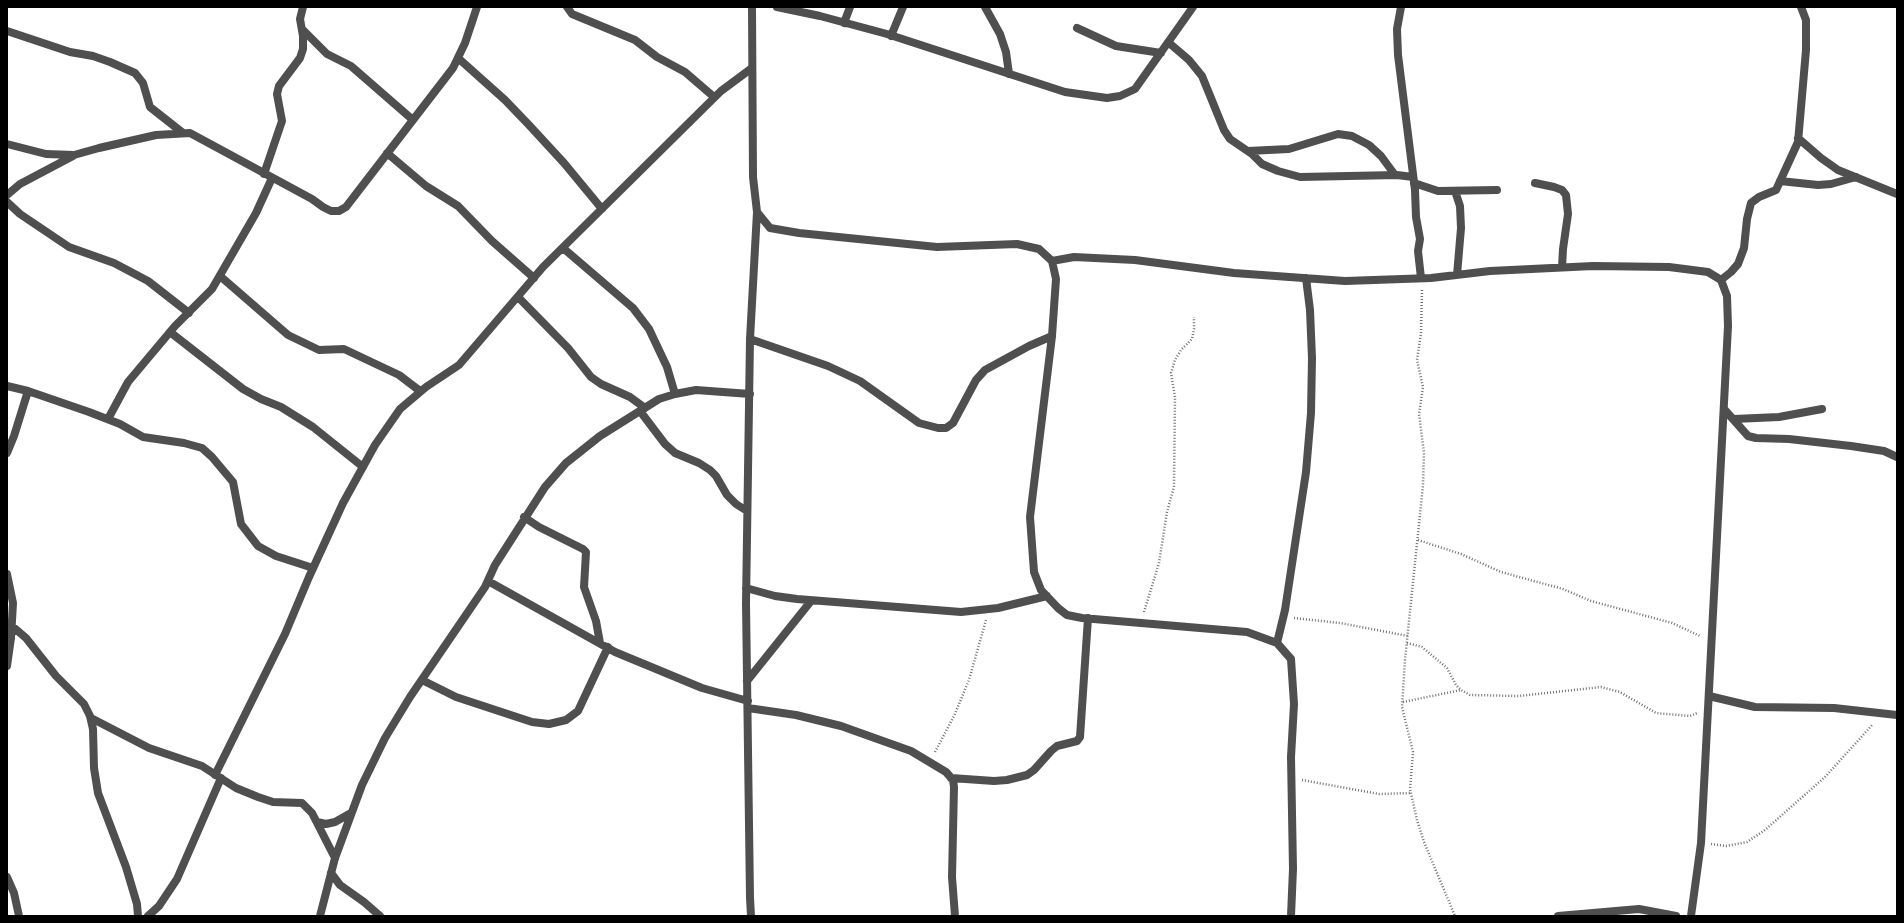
<!DOCTYPE html>
<style>
body{margin:0}
#map{position:relative;width:1904px;height:923px;overflow:hidden;background:#fff;font-family:Ubuntu,sans-serif}
canvas{display:block}
.frame{position:absolute;inset:0;border:8px solid #000;pointer-events:none}
</style>
<div id="map">
<canvas width="1904" height="923"></canvas>
<div class="frame"></div>
</div>
<script>
const context = document.querySelector('canvas').getContext('2d');
context.lineJoin = 'round';
function toPath(rows) {
  const path = new Path2D();
  for (const r of rows) {
    path.moveTo(r[0], r[1]);
    for (let i = 2; i < r.length; i += 2) path.lineTo(r[i], r[i + 1]);
  }
  return path;
}
function stroke(path, color, width, dash) {
  context.strokeStyle = color;
  context.lineWidth = width;
  context.lineCap = dash ? 'butt' : 'round';
  context.setLineDash(dash || []);
  context.stroke(path);
}
const path = toPath([
 [1422,290,1421,333,1417,360,1423,387,1419,414,1424,453,1423,485,1405,660,1402,707,1413,752,1410,789,1417,820,1424,842,1455,916],
 [1418,540,1461,554,1501,572,1563,589,1591,601,1672,623,1700,636],
 [1144,612,1159,563,1167,512,1174,487,1175,397,1171,373,1175,360,1181,350,1192,339,1194,329,1194,317],
 [1294,618,1340,623,1408,636],
 [1407,643,1422,647,1447,668,1456,685,1461,690,1470,695,1519,696,1601,687,1620,692,1656,713,1690,716,1697,713],
 [1403,702,1461,690],
 [935,752,954,716,969,680,986,620],
 [1302,780,1379,794,1411,793],
 [1711,844,1726,846,1747,842,1765,830,1826,776,1873,724]
]);
const street = toPath([
 [567,7,572,14,635,40,657,57,685,72,714,97],
 [752,7,753,177,757,212,770,228,799,233,937,247,1017,244,1039,249,1052,261,1056,279,1052,336,1030,517,1034,572,1041,590,1058,608,1067,615,1082,618,1247,632,1277,643,1291,659,1294,704,1291,757,1293,869,1291,916],
 [777,7,820,16,887,34,1065,92,1107,98,1120,96,1135,89,1193,7],
 [985,7,1000,34,1006,52,1009,74],
 [1401,7,1397,29,1398,55,1415,190,1416,217,1420,239,1418,251,1421,278],
 [844,23,850,7],
 [1077,28,1116,46,1161,53],
 [302,29,327,54,351,66,413,120],
 [7,31,70,52,93,56,110,62,135,73,143,83,150,107,183,133],
 [891,36,903,7],
 [1168,42,1189,60,1202,76,1224,130,1230,139,1252,154,1262,164,1278,171,1300,177,1397,175,1413,177],
 [458,58,505,100,529,125,564,163,602,209],
 [1798,138,1821,158,1838,170,1897,194],
 [7,144,46,154,74,155,99,148,156,135,190,133,312,199,323,207,331,211,339,211,346,207,453,68,465,43,477,7],
 [1248,151,1289,149,1338,134,1352,136,1369,145,1381,156,1395,175],
 [387,153,426,186,458,206,492,241,534,278],
 [264,174,282,121,277,94,279,86,300,58,303,49,303,36,300,19,303,7],
 [1780,181,1818,185,1831,184,1856,177],
 [1414,183,1438,191,1497,190],
 [1535,183,1554,187,1562,190,1566,195,1568,214,1563,249,1562,267],
 [1455,191,1460,206,1461,228,1457,275],
 [7,195,20,184,73,156],
 [7,202,20,214,69,247,114,263,148,281,189,313],
 [563,248,633,308,649,329,667,367,675,394],
 [1052,261,1074,257,1135,260,1234,273,1345,281,1431,278,1490,271,1593,266,1669,267,1708,272,1721,280,1727,296,1728,326,1701,843,1691,916],
 [220,276,288,335,319,350,344,349,399,375,420,391],
 [1721,280,1731,272,1738,264,1744,248,1747,219,1751,203,1759,197,1776,190,1798,142,1806,50,1806,20,1801,7],
 [518,297,568,348,591,377,601,384,630,397,645,408],
 [170,332,243,389,261,399,281,407,313,427,363,467],
 [750,339,828,366,860,381,919,423,938,428,946,428,953,423,976,380,985,370,1029,346,1052,336],
 [7,386,28,391,89,412,120,424,143,437,184,443,202,448,212,457,233,482,241,524,258,546,276,556,313,568],
 [1724,409,1748,436,1756,438,1789,439,1851,446,1884,451,1897,457],
 [640,411,665,444,675,453,699,463,710,470,716,476,727,495,736,504,747,511],
 [108,419,128,382,175,326,212,289,256,213,272,178],
 [1734,419,1779,417,1822,409],
 [7,453,14,436,28,391],
 [524,517,539,527,583,549,586,552,584,587,596,621,600,643],
 [7,574,13,603,11,638,7,666],
 [488,581,615,652,702,688,748,701],
 [746,588,775,596,797,599,961,612,998,608,1047,596],
 [12,626,26,638,56,676,84,704,90,716,93,729,94,768,98,793,126,867,137,904,138,916],
 [1277,643,1285,610,1306,472,1311,413,1312,358,1310,310,1306,278],
 [422,680,456,697,532,722,549,724,566,720,578,711,608,647],
 [747,681,811,601],
 [1709,696,1755,707,1834,708,1897,715],
 [748,708,796,715,841,726,911,751,946,772,953,780,954,787,952,877,955,916],
 [91,718,149,748,202,766,236,788,258,797,273,802,302,803,312,813,335,858],
 [215,775,285,634,309,577,343,503,375,445,400,409,426,387,459,365,543,267,721,91,752,68],
 [951,778,994,781,1007,780,1027,775,1034,770,1051,751,1057,746,1077,741,1080,737,1088,618],
 [317,822,326,824,335,822,351,813],
 [331,873,340,885,364,902,380,916],
 [7,877,14,893,19,916],
 [148,916,159,906,177,879,221,778],
 [320,916,335,858,362,785,385,738,410,697,485,587,495,565,545,487,566,463,600,436,659,399,675,394,696,390,750,394],
 [751,916,750,898,746,603,750,339,757,212],
 [1558,916,1639,909,1676,916]
]);
stroke(path, '#717171', 2.5, [1, 2]);
stroke(street, '#4f4f4f', 8);
</script>
